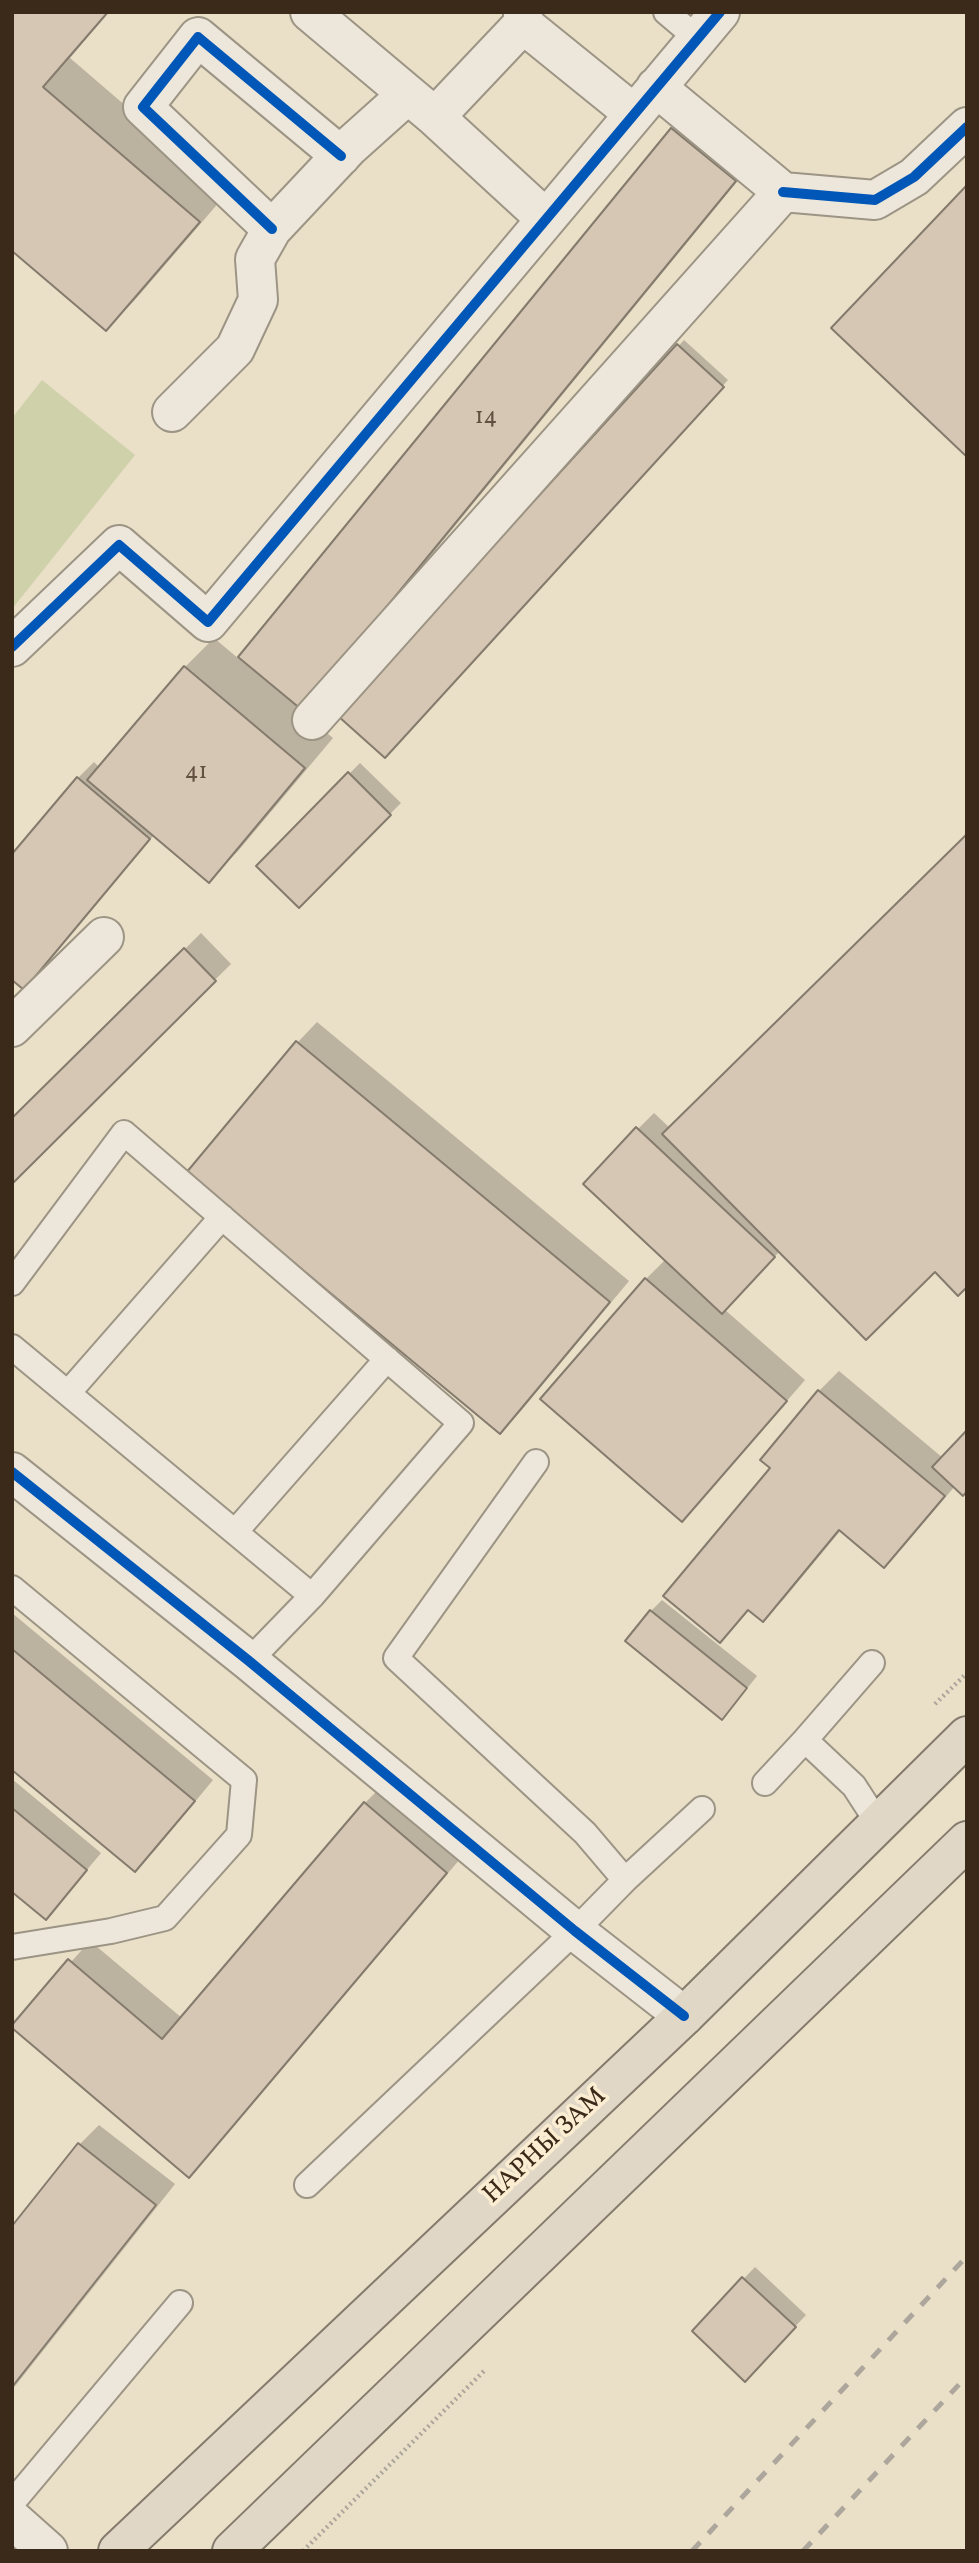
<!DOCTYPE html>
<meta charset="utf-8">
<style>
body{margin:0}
#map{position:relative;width:979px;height:2563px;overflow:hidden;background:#eadfc7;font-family:Vollkorn,serif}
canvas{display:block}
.frame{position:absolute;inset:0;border:14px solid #3b2919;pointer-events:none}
</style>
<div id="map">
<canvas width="979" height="2563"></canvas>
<div class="frame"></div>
</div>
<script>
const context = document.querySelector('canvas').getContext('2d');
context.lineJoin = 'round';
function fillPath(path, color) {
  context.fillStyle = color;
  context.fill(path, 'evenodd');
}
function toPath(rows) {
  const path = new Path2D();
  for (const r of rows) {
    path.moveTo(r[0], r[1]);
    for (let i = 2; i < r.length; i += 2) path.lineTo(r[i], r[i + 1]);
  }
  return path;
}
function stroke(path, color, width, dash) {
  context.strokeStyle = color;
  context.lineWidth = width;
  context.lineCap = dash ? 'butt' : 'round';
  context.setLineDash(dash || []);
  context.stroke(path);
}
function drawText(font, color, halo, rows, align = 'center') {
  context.font = font + ' Vollkorn,serif';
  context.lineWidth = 7;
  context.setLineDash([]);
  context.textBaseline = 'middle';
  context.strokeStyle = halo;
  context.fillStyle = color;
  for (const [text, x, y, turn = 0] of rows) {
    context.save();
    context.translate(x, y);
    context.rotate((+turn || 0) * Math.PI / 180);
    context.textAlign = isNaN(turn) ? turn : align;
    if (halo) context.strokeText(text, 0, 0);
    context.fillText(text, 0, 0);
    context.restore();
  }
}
const green = toPath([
 [42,380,135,455,12,609,12,418]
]);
const shadow = toPath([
 [12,12,109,12,70,58,227,193,134,301,106,329],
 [697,104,759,155,327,682,299,710,333,738,238,851,209,880,154,835,24,988,78,778,94,762,100,768,185,667,214,638,239,659,672,129],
 [684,340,728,380,385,756,341,716],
 [360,763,401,803,299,906,258,866],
 [201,933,231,964,12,1181,12,1121],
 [317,1022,629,1281,520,1412,500,1432,188,1173,298,1042],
 [654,1113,670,1128,935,1270,780,1251,724,1309,805,1380,702,1499,646,1279,666,1259,638,1129],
 [839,1371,943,1458,955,1486,904,1546,884,1566,841,1530,783,1600,763,1620,750,1609,720,1641,772,1468,819,1391],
 [662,1600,757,1676,733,1706,651,1611],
 [12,1613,213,1780,155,1850,135,1870,12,1768],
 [12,1779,101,1853,61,1901,12,1890],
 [385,1783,466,1852,209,2155,189,2175,13,2026,90,1941,182,2018,365,1803],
 [99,2125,175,2184,12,2390,12,2229,79,2145],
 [755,2267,806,2315,756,2368,694,2331]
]);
const building = toPath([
 [12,12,108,12,43,87,200,222,106,331,12,251,12,12],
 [671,128,736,181,302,710,238,657,671,128],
 [967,185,967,457,831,328,967,185],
 [677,344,724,387,385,758,338,716,677,344],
 [184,666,305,768,209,883,87,780,184,666],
 [348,772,391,815,299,908,256,866,348,772],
 [77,777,150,839,24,990,12,980,12,854,77,777],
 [967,834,967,1287,958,1296,935,1272,866,1340,662,1134,967,834],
 [184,948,216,981,12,1184,12,1118,184,948],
 [296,1041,610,1302,500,1434,186,1173,296,1041],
 [636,1127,775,1257,722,1314,583,1184,636,1127],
 [645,1278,787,1401,682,1522,540,1399,645,1278],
 [818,1390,945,1496,884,1568,839,1530,763,1622,748,1610,720,1643,663,1596,770,1468,760,1460,818,1390],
 [967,1430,967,1491,963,1496,932,1467,967,1430],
 [650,1610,747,1688,722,1720,625,1641,650,1610],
 [12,1649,195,1801,135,1872,12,1770,12,1649],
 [364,1802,447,1873,189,2178,12,2028,12,2025,68,1959,162,2039,364,1802],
 [12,1808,87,1870,46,1920,12,1892,12,1808],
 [78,2143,156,2205,12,2387,12,2226,78,2143],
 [742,2277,796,2327,745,2382,692,2331,742,2277]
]);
const path = toPath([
 [935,1704,967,1673],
 [303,2551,485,2370]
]);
const lane = toPath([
 [666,12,698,39],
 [12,1283,124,1133,461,1423,312,1596,249,1661],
 [12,1347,312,1596],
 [68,1393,222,1217],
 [235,1532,387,1359],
 [12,1588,244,1780,239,1835,165,1918,111,1931,12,1947],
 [872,1663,805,1740,854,1786,878,1823],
 [765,1783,805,1740],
 [625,1880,702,1809],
 [307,2185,575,1931,625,1880,585,1833,396,1658,536,1462],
 [12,2503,180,2303]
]);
const street = toPath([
 [310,12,435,117,546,219],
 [523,12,523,24,633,113],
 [435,117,523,24],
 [783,192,875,200,914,177,967,127],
 [272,229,143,107,198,37,341,156],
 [172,412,235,349,258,300,255,259,272,229,349,147,407,95],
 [12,647,119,545,208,622,720,12],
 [312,720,783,192,656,87],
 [12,1027,104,937],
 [12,1472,249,1661,575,1931,684,2016],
 [12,2519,48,2551]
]);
const primary = toPath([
 [118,2551,684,2016,967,1736],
 [232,2551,967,1841]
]);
const rail = toPath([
 [692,2551,967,2256],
 [803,2551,967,2376]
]);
const cycleway = toPath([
 [783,192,875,200,914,177,967,127],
 [272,229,143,107,198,37,341,156],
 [12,647,119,545,208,622,720,12],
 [12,1472,249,1661,575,1931,684,2016]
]);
const numberNames = [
 ["14",486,419],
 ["41",196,774]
];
const streetNames = [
 ["НАРНЫ ЗАМ",546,2147,-43]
];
fillPath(green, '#ced1aa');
fillPath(shadow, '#0003');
fillPath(building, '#d6c6b4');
stroke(building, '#847b6d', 2);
stroke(lane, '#9c9484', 28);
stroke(street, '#9c9484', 42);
stroke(primary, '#847b6d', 42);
stroke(path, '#aca69c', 4.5, [2, 3.5]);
stroke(lane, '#ede7db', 24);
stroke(street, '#ede7db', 38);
stroke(primary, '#e0d7c6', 38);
stroke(rail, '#aca69c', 5, [12, 12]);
stroke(cycleway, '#0057b8', 10);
drawText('23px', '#625040', null, numberNames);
drawText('26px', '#3b2919', '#fbedd1', streetNames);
</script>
